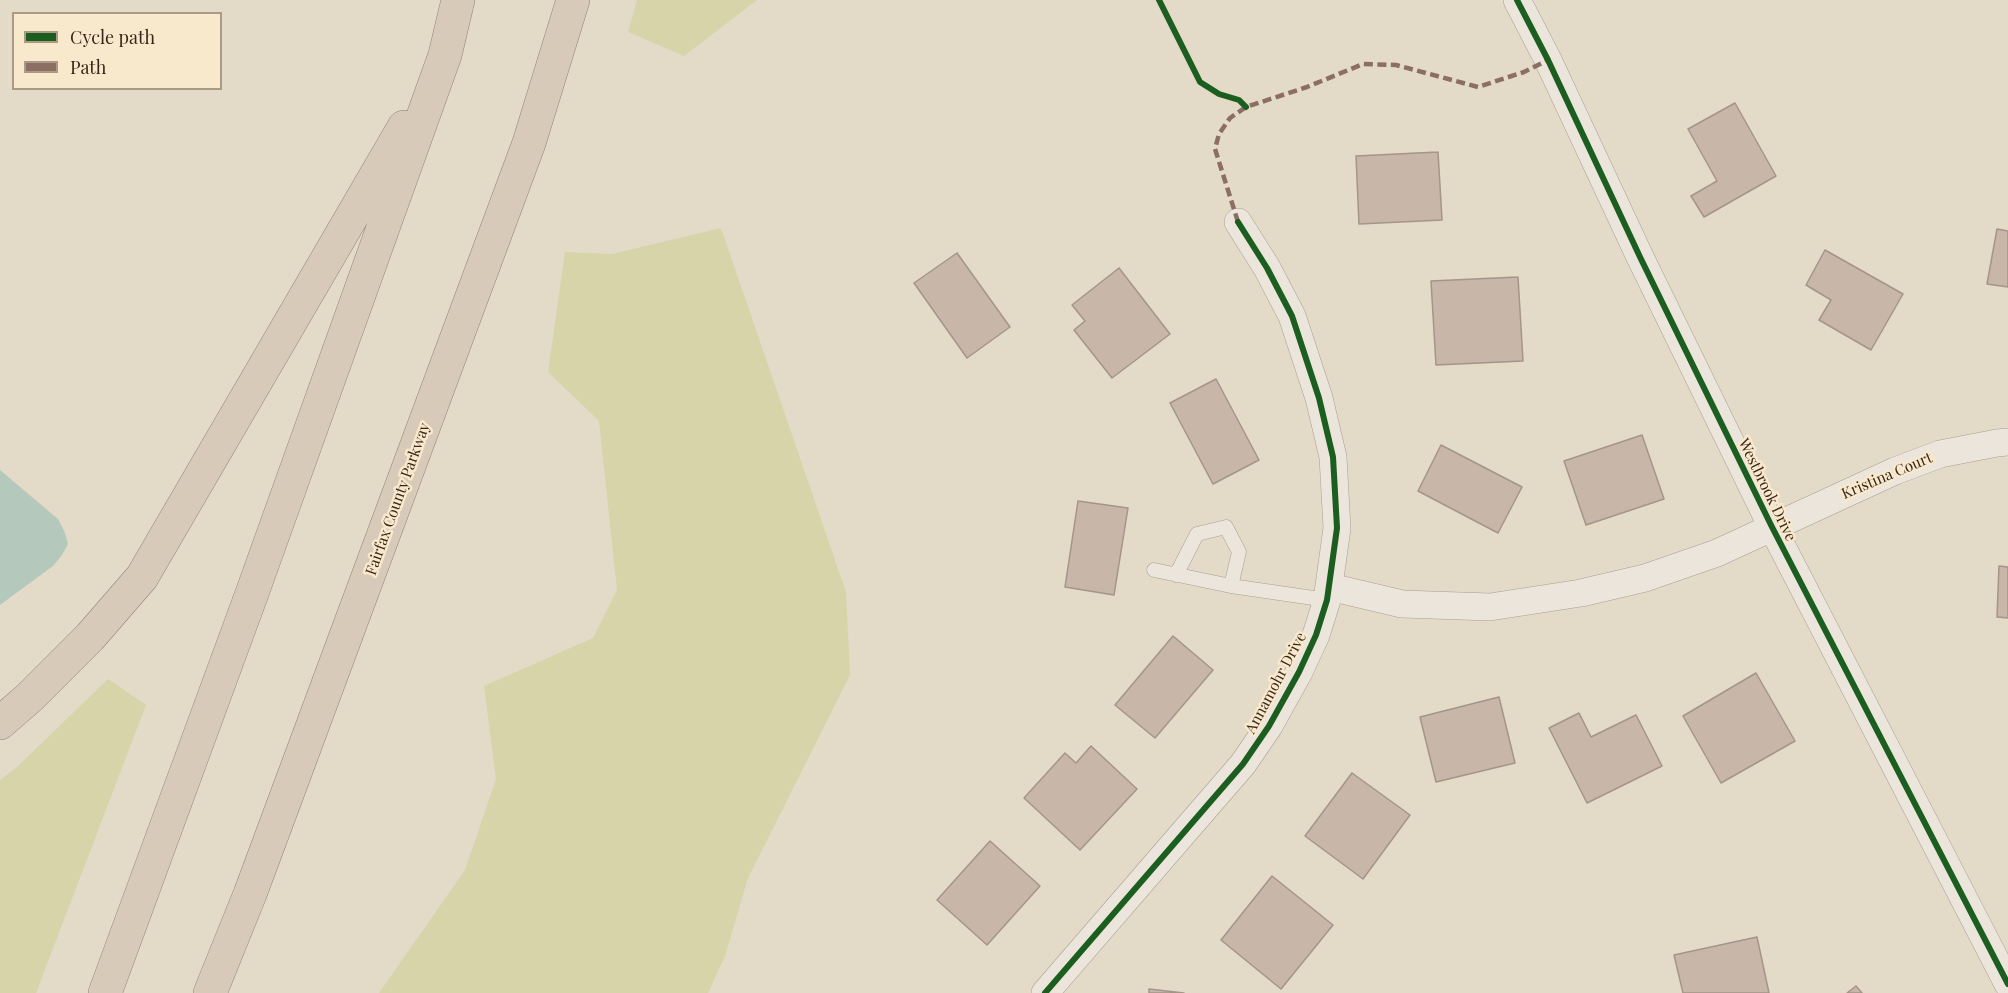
<!DOCTYPE html>
<style>
body{margin:0}
#map{position:relative;width:2008px;height:993px;overflow:hidden;background:#e4dac8;font-family:"Playfair Display",serif}
canvas{display:block}
.legend{position:absolute;left:12px;top:12px;width:210px;height:78px;box-sizing:border-box;background:#f8e8cc;border:2px solid #ab9a85;margin:0;padding:8px 10px;list-style:none;font-size:18px;color:#38261a}
.legend li{display:flex;align-items:center;gap:12px;height:30px}
.legend b{width:30px;border:2px solid #ab9a85}
</style>
<div id="map">
<canvas width="2008" height="993"></canvas>
<ul class="legend">
<li><b style="height:8px;background:#1b5e20"></b>Cycle path</li>
<li><b style="height:8px;background:#8d6e63"></b>Path</li>
</ul>
</div>
<script>
const ctx = document.querySelector('canvas').getContext('2d');
ctx.lineJoin = 'round';
function fill(path, color) { ctx.fillStyle = color; ctx.fill(path, 'evenodd'); }
const poly = rows => new Path2D(rows.map(r => 'M' + r).join(''));
function trace(path, color, width, dash) { ctx.strokeStyle = color; ctx.lineWidth = width; ctx.lineCap = dash ? 'butt' : 'round'; ctx.setLineDash(dash || []); ctx.stroke(path); }
function write(font, color, halo, rows, align = 'center') {
  ctx.font = font + ' "Playfair Display",serif'; ctx.lineWidth = 5; ctx.setLineDash([]); ctx.textBaseline = 'middle'; ctx.strokeStyle = halo; ctx.fillStyle = color; for (const [text, x, y, turn = 0] of rows) {
    ctx.save(); ctx.translate(x, y); ctx.rotate((+turn || 0) * Math.PI / 180); ctx.textAlign = isNaN(turn) ? turn : align; if (halo) ctx.strokeText(text, 0, 0); ctx.fillText(text, 0, 0); ctx.restore();
  }
}
const green = poly([
 [637,0,757,0,684,56,628,32],
 [721,228,846,592,850,675,748,878,725,956,708,993,379,993,465,870,496,779,484,686,593,638,617,590,599,421,548,372,565,252,612,254],
 [108,679,146,705,36,993,0,993,0,780,16,768]
]);
const water = poly([
 [0,470,58,519,65,533,68,544,62,555,53,566,0,605]
]);
const building = poly([
 [1735,103,1776,176,1704,217,1691,196,1717,181,1688,129,1735,103],
 [1438,152,1442,220,1359,224,1356,156,1438,152],
 [1997,229,2008,231,2008,287,1987,284,1997,229],
 [1825,250,1903,294,1871,350,1819,320,1831,300,1806,285,1825,250],
 [957,253,1010,327,967,358,914,283,957,253],
 [1119,268,1170,334,1112,378,1074,330,1085,321,1072,305,1119,268],
 [1518,277,1523,361,1436,365,1431,281,1518,277],
 [1216,379,1259,460,1213,484,1170,403,1216,379],
 [1642,435,1664,499,1586,525,1564,461,1642,435],
 [1441,445,1522,487,1498,533,1418,491,1441,445],
 [1078,501,1128,508,1114,595,1065,587,1078,501],
 [1999,566,2008,567,2008,618,1997,617,1999,566],
 [1173,636,1213,670,1155,738,1115,705,1173,636],
 [1756,673,1795,741,1721,783,1683,716,1756,673],
 [1499,697,1515,763,1436,782,1420,717,1499,697],
 [1579,713,1591,737,1636,715,1662,766,1587,803,1549,728,1579,713],
 [1091,746,1137,789,1080,850,1024,798,1065,753,1076,763,1091,746],
 [1352,773,1410,815,1363,879,1305,836,1352,773],
 [990,841,1040,886,987,945,937,900,990,841],
 [1272,876,1333,925,1281,989,1221,940,1272,876],
 [1757,937,1769,993,1683,993,1674,955,1757,937],
 [1856,986,1862,993,1847,993,1856,986],
 [1149,989,1184,993,1149,993,1149,989]
]);
const service = poly([
 [1154,570,1231,586,1327,600],
 [1176,575,1197,534,1226,527,1239,552,1231,586]
]);
const minor = poly([
 [1517,0,1548,60,1640,257,1772,527,2008,984],
 [1330,587,1402,604,1490,607,1581,593,1645,578,1717,553,1895,471,1940,454,1997,443,2008,442],
 [1045,993,1243,764,1269,726,1299,672,1316,635,1327,600,1337,528,1333,457,1319,398,1292,316,1267,268,1238,222]
]);
const motorway = poly([
 [0,723,30,697,90,637,142,577,404,127],
 [105,993,251,596,445,55,458,0],
 [210,993,250,894,529,143,573,0]
]);
const quiet = poly([
 [1238,222,1215,149,1219,134,1230,118,1246,107,1307,87,1363,64,1396,65,1478,87,1524,72,1548,60]
]);
const cycleway = poly([
 [1159,0,1200,82,1219,94,1239,100,1246,107],
 [1517,0,1548,60,1640,257,1772,527,2008,984],
 [1045,993,1243,764,1269,726,1299,672,1316,635,1327,600,1337,528,1333,457,1319,398,1292,316,1267,268,1238,222]
]);
const streetNames = [
 ["Kristina Court",1887,476,-23],
 ["Westbrook Drive",1767,490,64],
 ["Fairfax County Parkway",398,499,-70],
 ["Annamohr Drive",1276,683,-62]
];
fill(green, '#d7d4a9');
fill(water, '#b4c9bb');
fill(building, '#c8b7a9');
trace(building, '#a49588', 1.5);
trace(service, '#a99f92', 15);
trace(minor, '#a99f92', 28);
trace(motorway, '#8e8479', 34);
trace(service, '#ece5db', 14);
trace(minor, '#ece5db', 27);
trace(motorway, '#d8cab8', 33);
trace(quiet, '#8d6e63', 4.5, [9, 4.5]);
trace(cycleway, '#1b5e20', 6);
write('15px', '#38261a', '#f8e8cc', streetNames);
</script>
